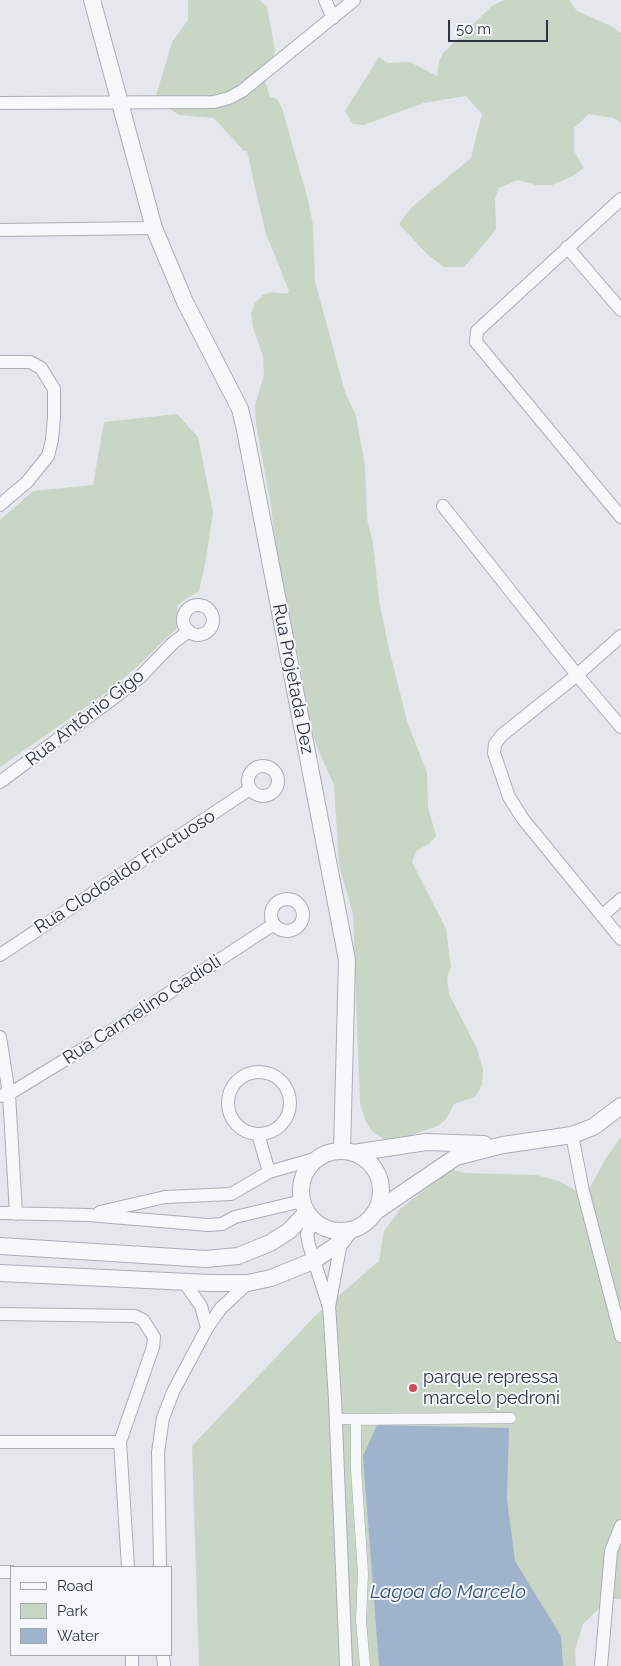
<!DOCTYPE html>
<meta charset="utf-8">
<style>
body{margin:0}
#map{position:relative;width:621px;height:1666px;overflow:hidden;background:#e4e7ec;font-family:Raleway,sans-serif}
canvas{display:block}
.legend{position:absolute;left:10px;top:1566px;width:162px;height:90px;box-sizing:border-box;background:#f4f6f9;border:1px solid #a4a8b1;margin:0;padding:6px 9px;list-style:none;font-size:15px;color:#2b3445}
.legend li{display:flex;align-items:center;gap:10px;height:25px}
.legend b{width:25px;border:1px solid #a4a8b1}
.scale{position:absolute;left:448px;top:20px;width:100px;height:22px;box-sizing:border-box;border:2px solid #2b3445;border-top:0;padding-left:6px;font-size:15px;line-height:18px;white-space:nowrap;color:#2b3445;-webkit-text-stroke:4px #f4f6f9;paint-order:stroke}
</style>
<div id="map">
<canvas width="621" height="1666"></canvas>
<ul class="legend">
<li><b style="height:6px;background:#f7f8fa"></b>Road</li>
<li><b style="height:14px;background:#c9d6c5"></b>Park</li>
<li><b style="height:14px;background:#9fb4cc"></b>Water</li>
</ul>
<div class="scale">50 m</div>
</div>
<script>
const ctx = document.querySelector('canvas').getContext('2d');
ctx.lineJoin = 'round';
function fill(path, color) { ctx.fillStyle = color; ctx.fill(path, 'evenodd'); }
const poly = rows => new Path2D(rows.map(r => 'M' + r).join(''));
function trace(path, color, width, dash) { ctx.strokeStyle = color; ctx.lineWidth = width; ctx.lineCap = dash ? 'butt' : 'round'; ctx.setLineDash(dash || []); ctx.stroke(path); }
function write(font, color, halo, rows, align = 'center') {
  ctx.font = font + ' Raleway,sans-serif'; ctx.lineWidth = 4; ctx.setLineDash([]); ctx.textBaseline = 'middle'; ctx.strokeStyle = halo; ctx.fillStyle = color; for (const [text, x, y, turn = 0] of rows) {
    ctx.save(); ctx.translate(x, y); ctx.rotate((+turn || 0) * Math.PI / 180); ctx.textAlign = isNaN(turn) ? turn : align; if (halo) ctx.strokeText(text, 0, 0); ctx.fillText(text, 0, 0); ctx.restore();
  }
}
const green = poly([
 [188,0,259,0,267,6,275,51,271,65,263,75,270,97,277,99,282,108,308,200,313,225,315,281,345,392,356,416,365,465,367,519,373,543,379,600,389,649,407,721,427,773,428,807,436,836,429,844,416,851,412,862,446,929,451,967,447,978,449,994,477,1049,483,1069,482,1085,475,1097,454,1104,446,1119,438,1126,394,1141,385,1140,373,1132,366,1122,360,1104,353,914,339,865,334,785,317,747,308,717,300,663,280,585,271,506,256,424,255,405,264,375,263,356,253,328,251,313,255,303,263,295,271,292,287,294,289,291,265,231,247,151,244,151,214,118,179,115,161,103,156,96,172,42,188,20],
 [504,0,569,0,577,11,611,26,621,33,621,123,614,118,589,114,574,128,574,151,584,168,573,176,552,185,536,185,518,180,499,188,495,199,496,230,464,267,444,267,427,254,399,224,412,207,471,158,482,114,466,96,424,103,363,125,353,124,345,111,379,57,387,63,410,62,437,76,439,61,443,53,492,6],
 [177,414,198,437,213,512,205,565,199,591,177,605,180,625,142,662,109,691,0,767,0,520,33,491,93,485,104,422],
 [621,1137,621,1599,609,1599,583,1624,575,1650,576,1666,199,1666,192,1446,315,1316,379,1261,384,1231,400,1209,451,1169,464,1173,536,1175,559,1181,581,1194,587,1193,606,1158]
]);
const water = poly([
 [377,1425,509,1428,507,1499,515,1561,561,1636,563,1666,379,1666,363,1456]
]);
const pedestrian = poly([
 [336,1419,511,1418,356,1420,356,1469,363,1573,361,1621,365,1666]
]);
const minor = poly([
 [325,0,333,18],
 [0,103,214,102,229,98,242,91,354,0],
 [621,199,477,331,476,342,621,517],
 [0,230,154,228],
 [567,247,621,310],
 [0,362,30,362,41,368,54,389,54,417,52,440,48,456,27,482,0,505],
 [443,506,577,675,621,727],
 '183 620a15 15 0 1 1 30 0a15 15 0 1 1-30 0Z',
 [621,636,577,675,502,735,495,744,494,753,509,797,523,819,621,939],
 '248 781a15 15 0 1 1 30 0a15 15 0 1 1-30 0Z',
 [0,782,119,694,140,677,173,643,189,631],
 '271 915a16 16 0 1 1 32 0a16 16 0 1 1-32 0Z',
 [602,916,621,899],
 [0,955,250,789],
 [0,1037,9,1094,16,1214],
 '228 1103a31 31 0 1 1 62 0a31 31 0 1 1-62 0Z',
 [0,1096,9,1094,91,1044,274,924],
 [258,1134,269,1172],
 [572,1135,583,1191,621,1336],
 [100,1212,165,1197,231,1194,269,1172,318,1158],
 [0,1213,88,1215,208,1225,222,1224,235,1217,302,1201],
 [314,1220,307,1234,309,1245,329,1307,330,1319,335,1400,346,1666],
 [184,1282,201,1306,207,1328],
 [329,1307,341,1242],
 [0,1314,135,1316,143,1320,154,1337,153,1347,120,1442,128,1567],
 [0,1442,120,1442],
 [160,1567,158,1452,163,1418,173,1392,207,1328,221,1308,248,1283],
 [0,1572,11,1572],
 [132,1655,132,1666],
 [163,1655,164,1666],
 [601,1666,611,1551,621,1526]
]);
const tertiary = poly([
 [92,0,154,228,185,302,240,409,245,430,347,960,342,1151],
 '301 1191a40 40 0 1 1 80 0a40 40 0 1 1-80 0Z',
 [354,1153,426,1142,484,1144],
 [375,1212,456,1157,503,1145,572,1135,593,1127,621,1106],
 [0,1246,206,1259,238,1256,270,1243,289,1231,307,1212],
 [0,1273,210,1283,248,1283,271,1278,313,1261,341,1242,350,1230]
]);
const markers = [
 [413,1388,5,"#d1495b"]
];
const streetNames = [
 ["Rua Projetada Dez",293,679,79],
 ["Rua Antônio Gigo",85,718,-38],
 ["Rua Clodoaldo Fructuoso",125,872,-33],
 ["Rua Carmelino Gadioli",142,1010,-33]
];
const poiNames = [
 ["parque repressa",423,1378],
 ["marcelo pedroni",423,1399]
];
const waterNames = [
 ["Lagoa do Marcelo",448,1592]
];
fill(green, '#c9d6c5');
fill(water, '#9fb4cc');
trace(pedestrian, '#a9aeb7', 11);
trace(minor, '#a9aeb7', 14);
trace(tertiary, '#a9aeb7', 18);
trace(pedestrian, '#f7f8fa', 10);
trace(minor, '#f7f8fa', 12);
trace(tertiary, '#f7f8fa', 16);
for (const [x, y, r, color] of markers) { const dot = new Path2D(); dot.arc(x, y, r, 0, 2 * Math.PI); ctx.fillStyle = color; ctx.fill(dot); trace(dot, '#f4f6f9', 2); }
write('18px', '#2b3445', '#f4f6f9', streetNames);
write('18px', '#2b3445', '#f4f6f9', poiNames, 'left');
write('italic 19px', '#34527a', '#f4f6f9', waterNames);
</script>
